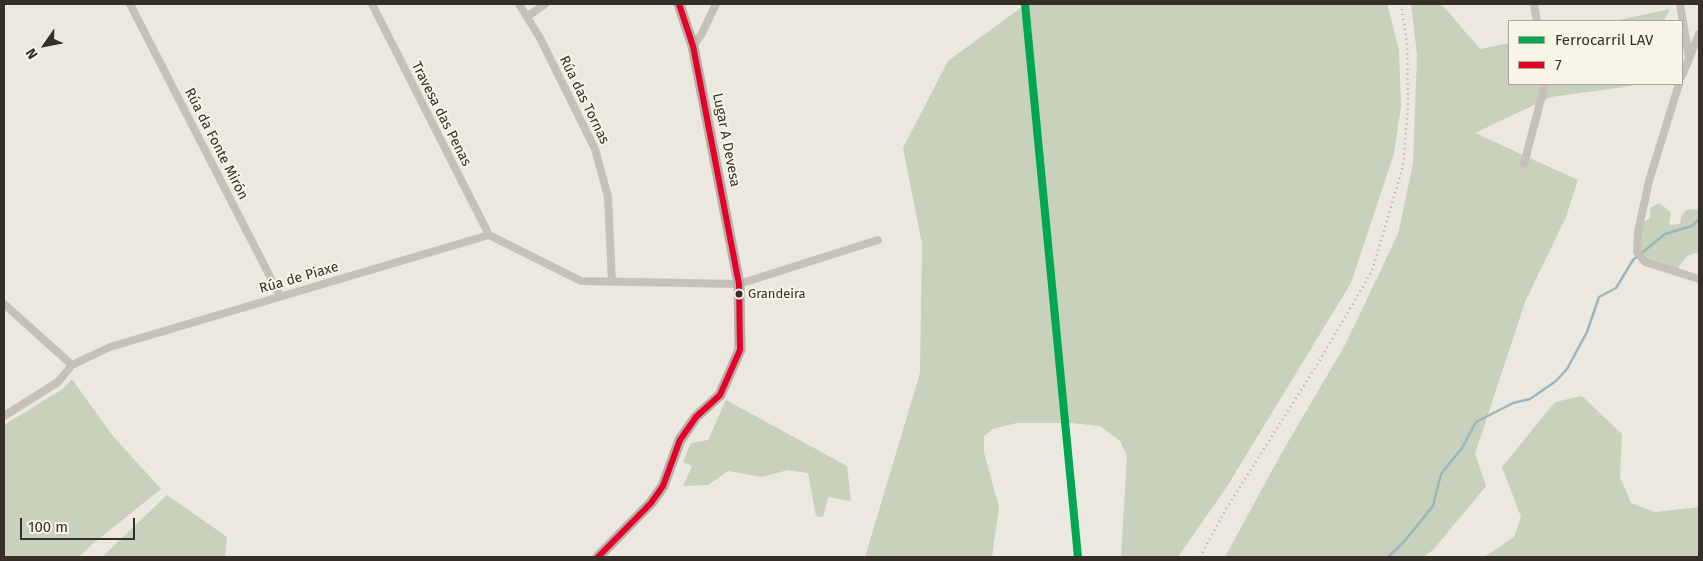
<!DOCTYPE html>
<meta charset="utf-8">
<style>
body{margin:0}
#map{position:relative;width:1703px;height:561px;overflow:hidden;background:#ebe8e0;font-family:"Fira Sans",sans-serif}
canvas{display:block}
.frame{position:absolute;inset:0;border:5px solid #352f28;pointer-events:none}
.legend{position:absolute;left:1508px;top:20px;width:175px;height:65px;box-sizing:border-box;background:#f8f5e7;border:1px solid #aaa69b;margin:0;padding:6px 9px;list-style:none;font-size:15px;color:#352f28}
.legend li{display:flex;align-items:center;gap:10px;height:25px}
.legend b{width:25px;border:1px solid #aaa69b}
.north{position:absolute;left:20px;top:20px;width:50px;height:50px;-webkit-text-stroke:4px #f8f5e7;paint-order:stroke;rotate:237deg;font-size:14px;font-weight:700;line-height:20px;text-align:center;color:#352f28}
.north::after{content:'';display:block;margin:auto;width:18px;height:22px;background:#352f28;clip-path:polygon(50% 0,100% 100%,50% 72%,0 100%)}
.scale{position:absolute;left:20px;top:518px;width:115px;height:22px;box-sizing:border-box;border:2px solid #352f28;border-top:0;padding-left:6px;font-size:15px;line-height:18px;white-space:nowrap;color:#352f28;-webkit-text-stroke:4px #f8f5e7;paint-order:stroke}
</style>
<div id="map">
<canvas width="1703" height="561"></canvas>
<div class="frame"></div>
<ul class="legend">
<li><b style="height:6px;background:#00a651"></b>Ferrocarril LAV</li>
<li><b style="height:6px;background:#e4002b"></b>7</li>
</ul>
<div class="north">N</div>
<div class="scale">100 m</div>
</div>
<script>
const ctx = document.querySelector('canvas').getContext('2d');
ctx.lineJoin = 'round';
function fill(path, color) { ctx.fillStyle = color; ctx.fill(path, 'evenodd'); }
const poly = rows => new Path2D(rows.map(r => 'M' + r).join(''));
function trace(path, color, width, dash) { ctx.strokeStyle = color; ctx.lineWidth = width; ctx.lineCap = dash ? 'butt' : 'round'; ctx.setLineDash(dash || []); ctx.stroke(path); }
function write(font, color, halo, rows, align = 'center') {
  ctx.font = font + ' "Fira Sans",sans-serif'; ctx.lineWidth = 4; ctx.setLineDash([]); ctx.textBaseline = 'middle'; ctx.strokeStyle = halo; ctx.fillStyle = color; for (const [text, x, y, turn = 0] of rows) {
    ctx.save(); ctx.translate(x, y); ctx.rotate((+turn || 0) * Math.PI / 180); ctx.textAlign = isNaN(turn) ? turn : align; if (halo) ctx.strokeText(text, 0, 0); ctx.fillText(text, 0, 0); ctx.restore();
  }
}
const green = poly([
 [1026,4,1387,4,1399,50,1401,106,1394,153,1351,283,1228,485,1178,557,1121,557,1127,456,1120,441,1100,426,1071,423,1017,423,993,429,984,436,984,452,999,507,992,557,865,557,920,373,922,244,903,148,948,61],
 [1411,4,1439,4,1444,7,1480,49,1509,43,1509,84,1633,84,1632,86,1551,97,1475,133,1578,180,1566,217,1525,302,1475,454,1486,486,1433,550,1423,557,1225,557,1281,454,1345,345,1398,234,1413,164,1417,55],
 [1670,9,1664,21,1614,21],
 [1659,203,1671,212,1669,223,1671,225,1680,224,1681,217,1685,211,1689,209,1699,210,1699,252,1687,256,1679,266,1679,271,1646,260,1639,251,1640,234,1644,222,1650,218,1650,208],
 [72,379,112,435,161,489,90,546,79,557,4,557,4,425,63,389],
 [1582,396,1622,434,1620,477,1631,503,1655,512,1699,507,1699,557,1484,557,1514,537,1521,517,1502,467,1555,402],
 [726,400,847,466,851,501,828,497,823,517,816,516,808,473,788,470,762,477,728,471,708,485,683,486,692,466,683,462,691,443,708,440],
 [167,495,227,537,225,557,102,557]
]);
const stream = poly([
 [1388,557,1402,544,1433,506,1441,474,1462,448,1476,422,1513,403,1530,399,1556,381,1567,369,1587,332,1599,297,1616,288,1633,260,1665,234,1692,226,1699,219]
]);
const street = poly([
 [130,4,280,296],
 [372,4,489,235],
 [519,4,540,38,595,149,608,197,612,282],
 [1534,4,1537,21],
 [1680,4,1689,58],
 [528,16,545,4],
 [693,46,701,35,716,4],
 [1682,76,1699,34],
 [1679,84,1649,181,1638,232,1637,252,1645,262,1699,279],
 [1524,164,1545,84],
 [4,304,72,365],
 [4,416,58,382,72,365,110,347,489,235,581,281,739,284,878,240]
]);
const secondary = poly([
 [598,557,651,503,663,486,680,440,696,417,720,395,740,350,739,284,693,46,679,4]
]);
const rail = poly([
 [1200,557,1226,509,1317,365,1372,271,1403,166,1408,105,1407,43,1401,4]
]);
const bus1 = poly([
 [598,557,651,503,663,486,680,440,696,417,720,395,740,350,739,284,693,46,679,4]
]);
const rail1 = poly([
 [1025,4,1078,557]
]);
const markers = [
 [739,294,4.5,"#352f28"]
];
const busNames = [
 ["Grandeira",748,294]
];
const streetNames = [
 ["Rúa das Tornas",584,100,64],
 ["Travesa das Penas",441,114,63],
 ["Lugar A Devesa",726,140,79],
 ["Rúa da Fonte Mirón",216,144,63],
 ["Rúa de Piaxe",299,278,-16]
];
fill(green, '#c8d1bb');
trace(stream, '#9db5bc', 2.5);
trace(street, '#c5c1b9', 8);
trace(secondary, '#b5b1aa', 11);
trace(rail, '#aca9a4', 2.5, [1, 4]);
trace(bus1, '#e4002b', 6);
trace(rail1, '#00a651', 8);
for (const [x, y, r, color] of markers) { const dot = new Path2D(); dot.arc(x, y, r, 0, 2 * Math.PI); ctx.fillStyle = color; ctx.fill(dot); trace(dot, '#f8f5e7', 2); }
write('13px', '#352f28', '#f8f5e7', busNames, 'left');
write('14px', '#352f28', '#f8f5e7', streetNames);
</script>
